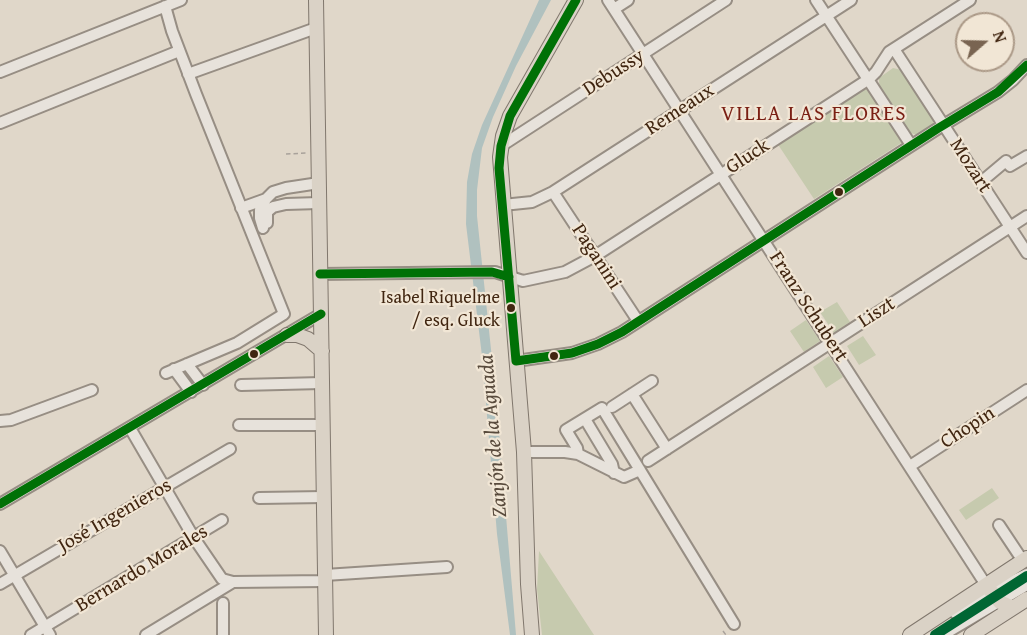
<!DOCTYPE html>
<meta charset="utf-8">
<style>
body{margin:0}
#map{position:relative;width:1027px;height:635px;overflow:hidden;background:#e0d7c9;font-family:"Gentium Book Plus",serif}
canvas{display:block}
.north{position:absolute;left:955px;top:12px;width:60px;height:60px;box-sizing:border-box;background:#f1e6d5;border:2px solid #ab9987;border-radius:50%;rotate:70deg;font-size:16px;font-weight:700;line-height:24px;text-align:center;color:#412611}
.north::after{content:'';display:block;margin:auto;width:21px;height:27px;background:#796451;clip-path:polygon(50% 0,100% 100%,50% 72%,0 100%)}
</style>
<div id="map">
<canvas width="1027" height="635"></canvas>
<div class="north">N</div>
</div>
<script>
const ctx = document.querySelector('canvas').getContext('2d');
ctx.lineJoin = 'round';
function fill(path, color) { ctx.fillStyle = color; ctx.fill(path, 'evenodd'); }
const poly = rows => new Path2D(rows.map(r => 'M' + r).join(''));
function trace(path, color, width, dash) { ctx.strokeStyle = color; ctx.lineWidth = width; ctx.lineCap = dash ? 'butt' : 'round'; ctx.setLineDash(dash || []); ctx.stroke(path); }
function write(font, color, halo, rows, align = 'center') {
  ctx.font = font + ' "Gentium Book Plus",serif'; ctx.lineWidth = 4.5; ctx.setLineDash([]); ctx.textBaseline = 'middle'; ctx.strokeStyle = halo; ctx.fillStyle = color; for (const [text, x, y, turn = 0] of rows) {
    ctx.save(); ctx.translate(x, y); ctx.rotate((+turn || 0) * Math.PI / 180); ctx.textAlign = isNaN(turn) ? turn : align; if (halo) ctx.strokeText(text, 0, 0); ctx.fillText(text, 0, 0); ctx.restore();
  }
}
const green = poly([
 [893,68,902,70,934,118,933,125,918,135,910,133,879,87,879,78],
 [863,88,870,91,900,136,901,143,814,199,777,143],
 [837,302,850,322,834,333,820,312],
 [806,320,820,341,804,352,790,331],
 [863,336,876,355,859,365,847,346],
 [829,356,843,377,826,388,813,367],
 [992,488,999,498,966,520,959,510],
 [539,551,594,635,542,635,537,589]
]);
const water = poly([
 [539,0,551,0,516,66,493,117,482,148,477,190,477,216,496,397,516,635,510,635,497,534,482,356,466,224,467,182,472,154,482,125]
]);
const path = poly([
 [286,154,308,153],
 [723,631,726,635]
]);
const minor = poly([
 [608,0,986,585],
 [816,0,911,145],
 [165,6,172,31,196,94,284,314,237,343,166,373],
 [614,9,628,0],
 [894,49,1027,253],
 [0,72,181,0],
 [188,74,316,28],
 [0,123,179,51],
 [501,146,726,0],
 [981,182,1006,161,1010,166,1027,156],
 [553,192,638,321],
 [503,205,532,202,553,192,851,0],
 [241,208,266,199],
 [267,223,267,212,273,207,286,204,319,203],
 [263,228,260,218,260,210,266,199,273,192,286,188,319,183],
 [320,274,495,272,523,281,565,272,595,256,869,79,876,72,889,52,970,0],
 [516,361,572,353,598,344,622,332,937,129,998,92,1013,80,1027,65],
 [187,364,203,385],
 [174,369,191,392],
 [241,385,322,383],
 [632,394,667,449],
 [612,407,652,381],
 [585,419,612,464,614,473],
 [0,421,11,420,92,390],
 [239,425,323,425],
 [130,428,194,538,222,579,233,582,325,581],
 [524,452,565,452,578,454,624,477,640,470],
 [578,454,577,448,566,430,602,408,734,624],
 [648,461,1027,216],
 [910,466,1027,390],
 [259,498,324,497],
 [0,504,321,314],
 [999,525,1023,561],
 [0,551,50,635],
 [325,575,447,567],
 [0,584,230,449],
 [955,613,991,591,1027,574],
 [31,635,222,520],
 [146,635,233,582],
 [223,635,223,603],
 [943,635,1027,585]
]);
const major = poly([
 [316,0,326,635],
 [287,335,297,335,308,339,322,351],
 [986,585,1000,602,1013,608],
 [532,635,528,584,524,452,500,157,503,136,510,116,576,0],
 [910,635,1027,558],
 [971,635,1027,599]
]);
const bus1 = poly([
 [576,0,510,116,501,146,499,168,516,361,572,353,598,344,622,332,937,129,998,92,1027,65],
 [320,274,492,272,509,277],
 [0,504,321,314]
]);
const metro1 = poly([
 [935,635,1027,576]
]);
const markers = [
 [839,192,5,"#412611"],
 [511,308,5,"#412611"],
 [254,354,5,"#412611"],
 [554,356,5,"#412611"]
];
const busNames = [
 ["Isabel Riquelme",500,298],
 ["/ esq. Gluck",500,321]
];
const streetNames = [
 ["Debussy",614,73,-33],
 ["Remeaux",680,110,-33],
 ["Gluck",748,157,-33],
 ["Mozart",970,166,57],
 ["Paganini",596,257,57],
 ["Franz Schubert",808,307,57],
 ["Liszt",877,313,-33],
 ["Chopin",968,428,-33],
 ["José Ingenieros",115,516,-30],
 ["Bernardo Morales",142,569,-31]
];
const neighbourhoodNames = [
 ["VILLA LAS FLORES",814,115]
];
const waterNames = [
 ["Zanjón de la Aguada",494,436,-95]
];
fill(green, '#c6caae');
fill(water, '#b0c1bf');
trace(minor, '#978e84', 14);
trace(major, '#80776d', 16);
trace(path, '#a9a29b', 1.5, [4.5, 3]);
trace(minor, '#e7e2db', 10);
trace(major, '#dad2c6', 14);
trace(bus1, '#007106', 9);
trace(metro1, '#063', 10);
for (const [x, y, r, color] of markers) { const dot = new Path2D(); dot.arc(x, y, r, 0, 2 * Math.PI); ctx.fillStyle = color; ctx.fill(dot); trace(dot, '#f1e6d5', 2); }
write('18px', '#412611', '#f1e6d5', busNames, 'right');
write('20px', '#412611', '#f1e6d5', streetNames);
ctx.letterSpacing = '1.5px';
write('21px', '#7a1f14', '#f1e6d5', neighbourhoodNames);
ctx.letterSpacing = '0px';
write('italic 21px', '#584a3c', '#f1e6d5', waterNames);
</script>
